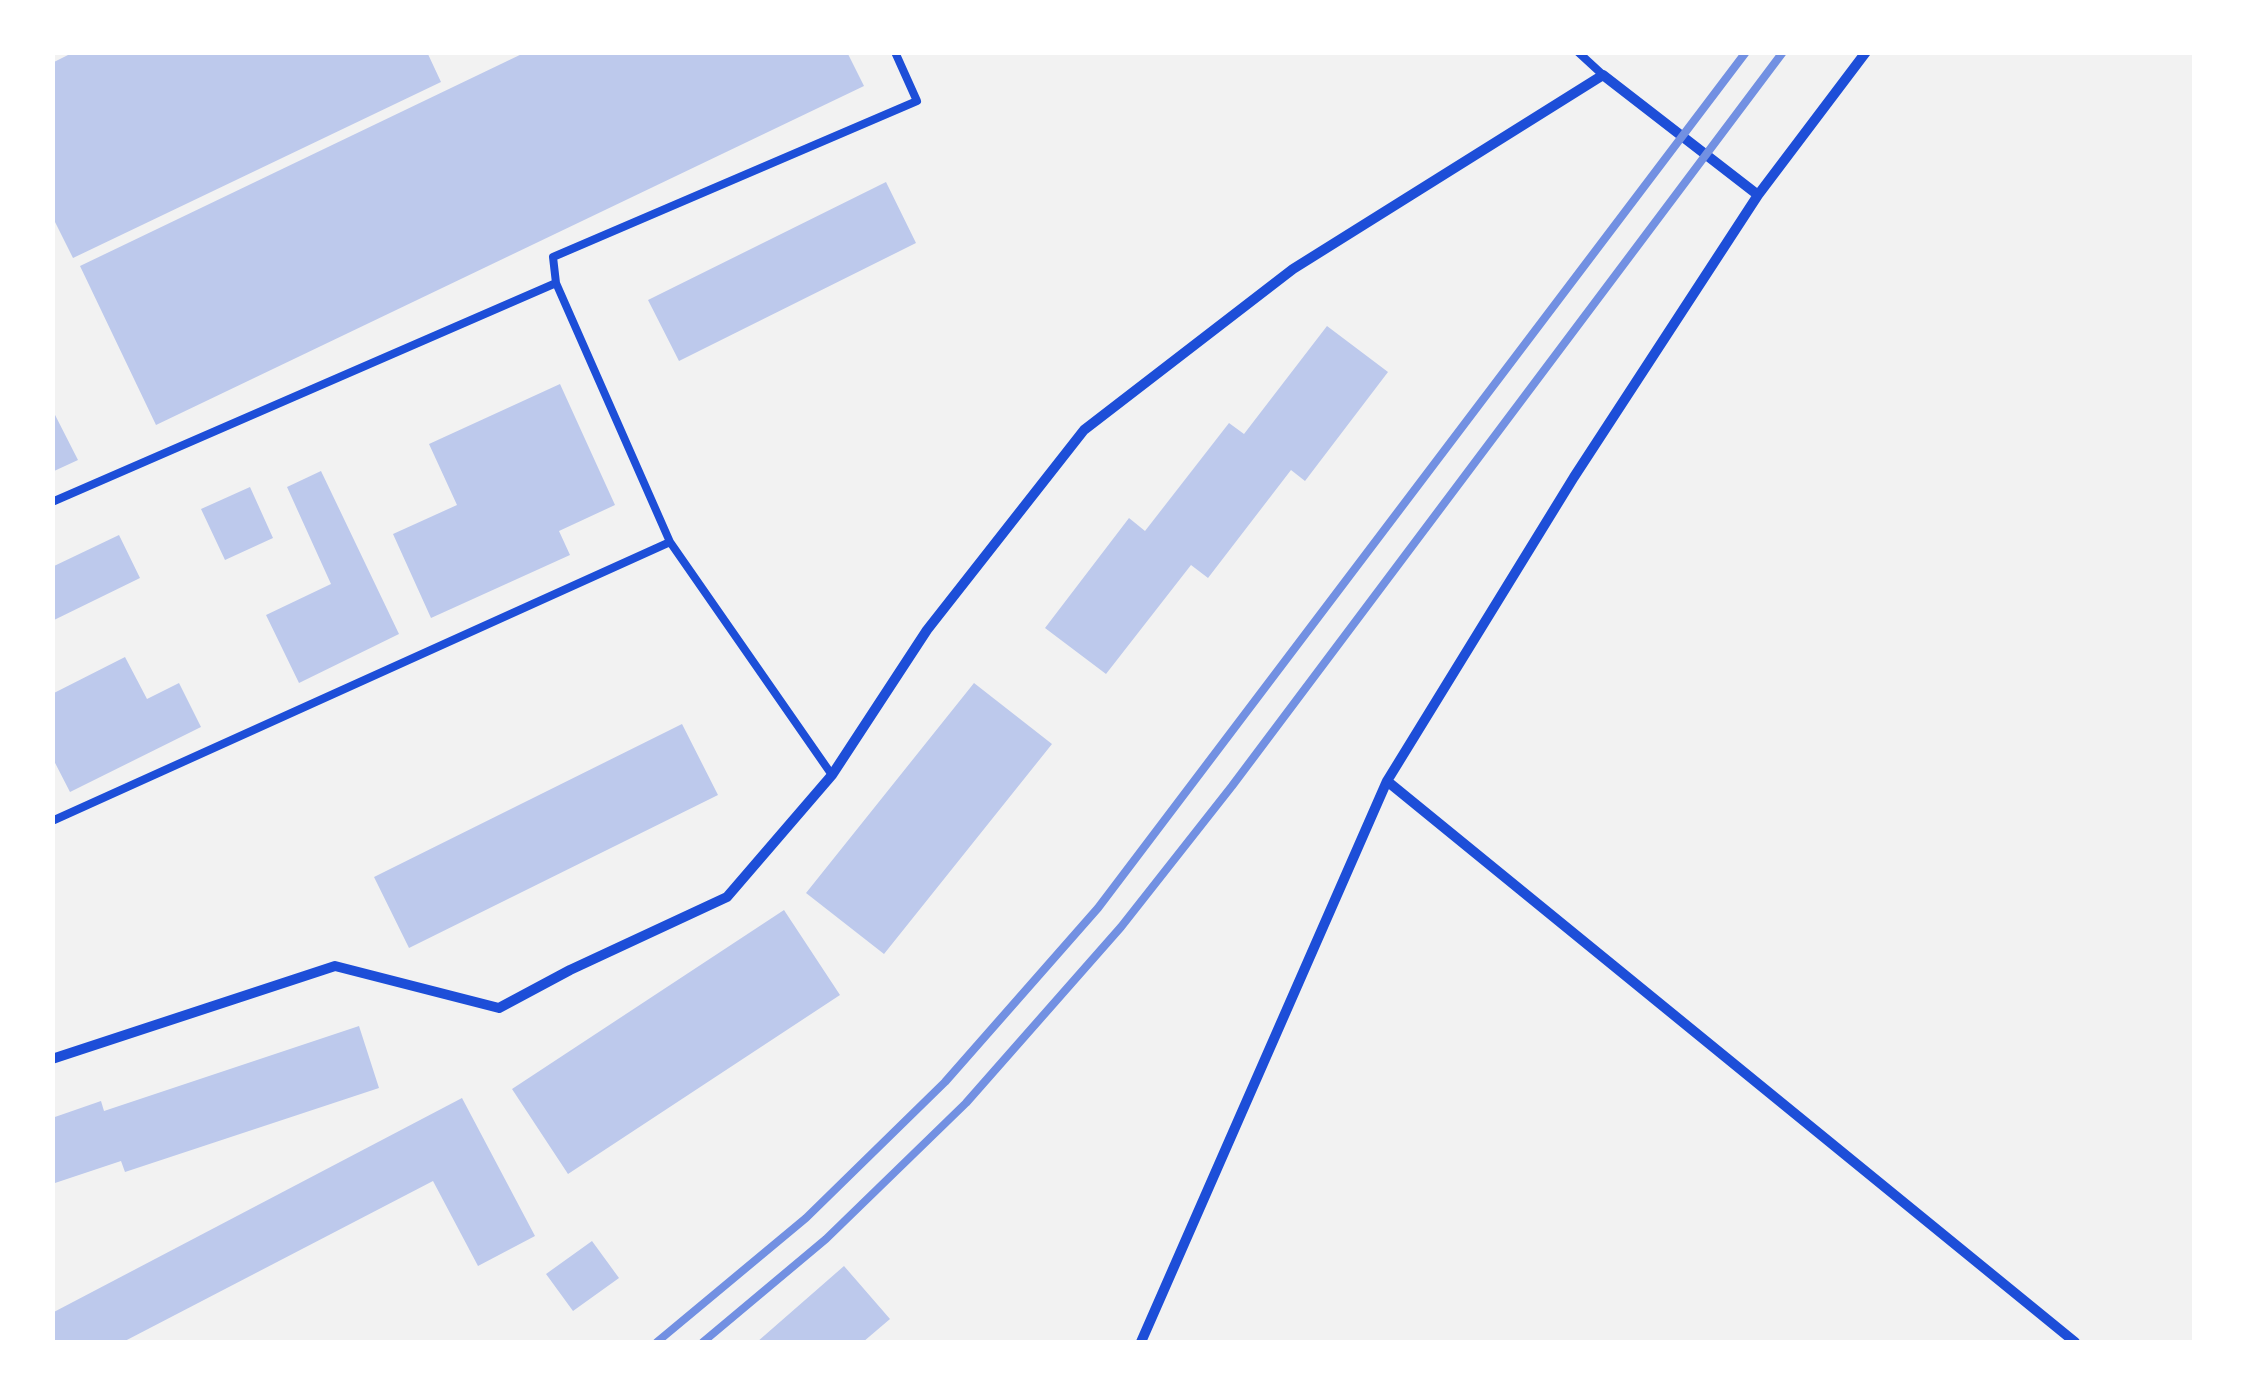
<!DOCTYPE html>
<style>
body{margin:0}
#map{position:relative;width:2247px;height:1395px;overflow:hidden;background:#f2f2f2;font-family:"Crimson Pro",serif}
canvas{display:block}
.frame{position:absolute;inset:0;border:55px solid #fff;pointer-events:none}
</style>
<div id="map">
<canvas width="2247" height="1395"></canvas>
<div class="frame"></div>
</div>
<script>
const ctx = document.querySelector('canvas').getContext('2d');
ctx.lineJoin = 'round';
function fill(path, color) { ctx.fillStyle = color; ctx.fill(path, 'evenodd'); }
const poly = rows => new Path2D(rows.map(r => 'M' + r).join(''));
function trace(path, color, width, dash) { ctx.strokeStyle = color; ctx.lineWidth = width; ctx.lineCap = dash ? 'butt' : 'round'; ctx.setLineDash(dash || []); ctx.stroke(path); }
const building = poly([
 [74,52,427,52,441,82,73,258,52,216,52,63],
 [526,52,847,52,864,86,156,425,80,266],
 [886,182,916,243,679,361,648,300],
 [1327,326,1388,372,1305,481,1291,470,1208,578,1191,565,1106,674,1045,628,1129,518,1145,531,1229,423,1244,434],
 [560,384,615,505,559,531,570,555,431,618,393,534,457,505,429,444],
 [52,409,78,460,52,472],
 [321,471,399,634,299,683,266,615,331,584,287,487],
 [250,487,273,538,225,560,201,509],
 [119,535,140,578,52,621,52,567],
 [125,657,147,699,179,683,201,727,70,792,52,757,52,694],
 [974,683,1052,744,884,954,806,893],
 [682,724,718,795,409,948,374,877],
 [784,910,840,995,568,1174,512,1089],
 [359,1026,379,1088,125,1172,121,1161,52,1184,52,1118,101,1101,104,1111],
 [462,1098,535,1236,478,1266,433,1181,123,1342,55,1342,52,1313],
 [592,1241,619,1278,573,1311,546,1274],
 [844,1266,890,1319,863,1342,757,1342]
]);
const service = poly([
 [1578,52,1603,75],
 [52,502,556,283],
 [670,542,832,775],
 [52,821,670,542,556,283,553,257,917,101,895,52]
]);
const minor = poly([
 [1387,781,2075,1342],
 [52,1059,335,966,499,1008,570,970,727,897,832,775,927,630,1084,430,1293,269,1603,75,1758,195],
 [1141,1342,1387,781,1574,477,1758,195,1866,52]
]);
const rail = poly([
 [657,1342,806,1218,945,1082,1098,908,1746,52],
 [703,1342,826,1239,966,1103,1121,927,1232,786,1783,52]
]);
fill(building, '#bdc9ec');
trace(service, '#1d4ed8', 8);
trace(minor, '#1d4ed8', 10);
trace(rail, '#7290e2', 8);
</script>
